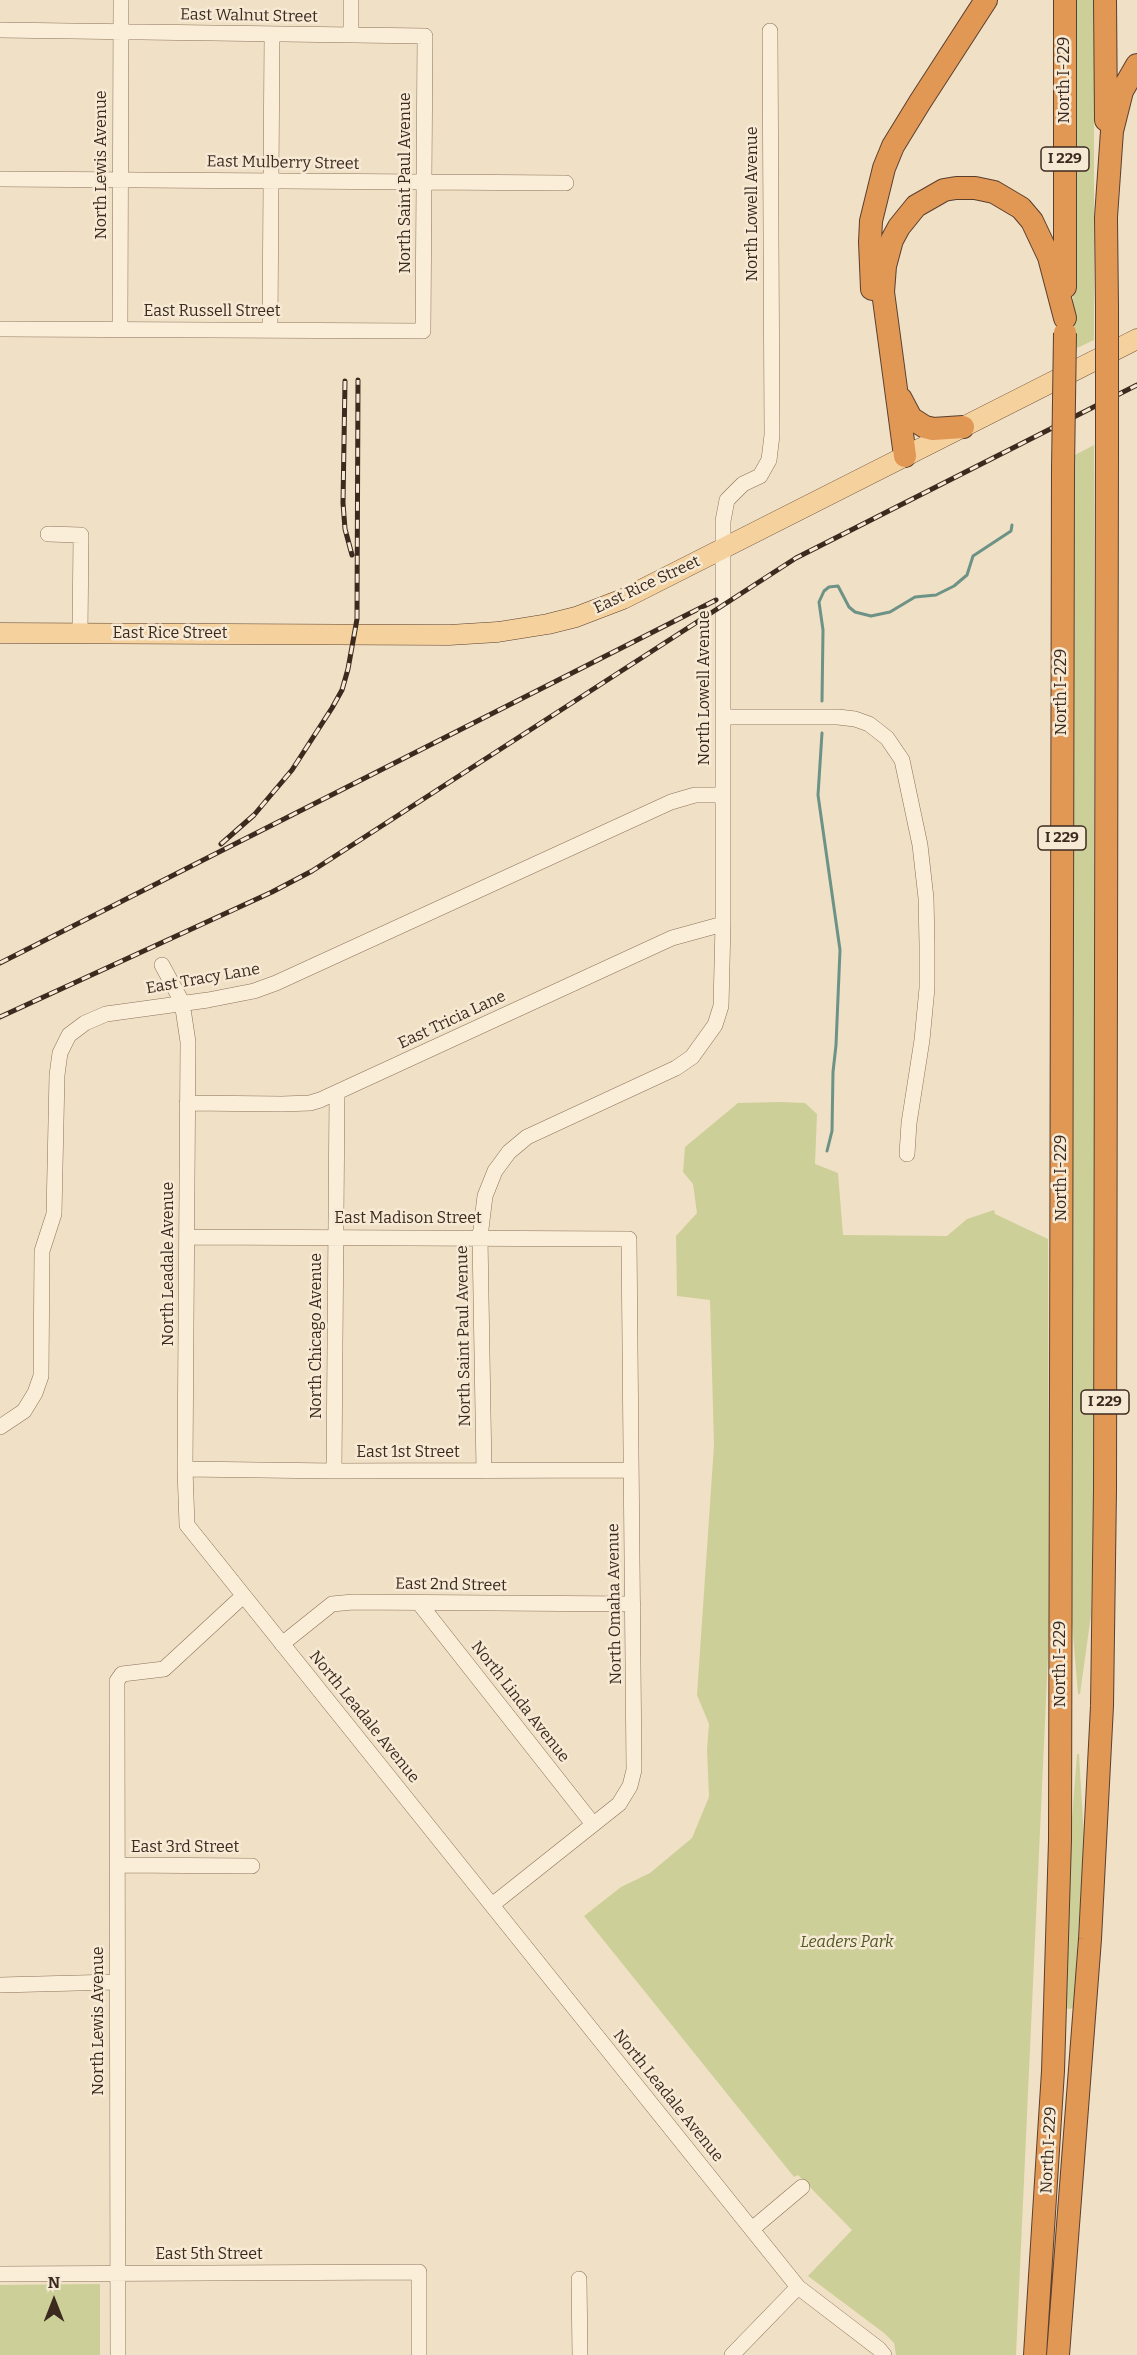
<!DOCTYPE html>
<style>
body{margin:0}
#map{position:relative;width:1137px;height:2355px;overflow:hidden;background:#f0e0c5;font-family:Bitter,serif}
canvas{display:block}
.north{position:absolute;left:24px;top:2271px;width:60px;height:60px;-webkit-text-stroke:4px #f7ead5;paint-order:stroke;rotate:0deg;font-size:16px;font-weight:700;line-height:24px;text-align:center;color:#3c2a1f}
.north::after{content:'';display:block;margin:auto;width:21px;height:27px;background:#3c2a1f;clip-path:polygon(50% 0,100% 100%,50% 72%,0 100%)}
</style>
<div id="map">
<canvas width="1137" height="2355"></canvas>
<div class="north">N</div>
</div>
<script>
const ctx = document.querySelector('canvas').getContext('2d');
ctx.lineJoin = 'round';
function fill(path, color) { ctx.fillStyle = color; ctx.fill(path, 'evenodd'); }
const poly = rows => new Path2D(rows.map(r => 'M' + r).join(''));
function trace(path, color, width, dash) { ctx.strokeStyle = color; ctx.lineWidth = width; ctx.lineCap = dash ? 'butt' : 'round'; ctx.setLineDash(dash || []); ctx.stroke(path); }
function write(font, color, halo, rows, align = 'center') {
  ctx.font = font + ' Bitter,serif'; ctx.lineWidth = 5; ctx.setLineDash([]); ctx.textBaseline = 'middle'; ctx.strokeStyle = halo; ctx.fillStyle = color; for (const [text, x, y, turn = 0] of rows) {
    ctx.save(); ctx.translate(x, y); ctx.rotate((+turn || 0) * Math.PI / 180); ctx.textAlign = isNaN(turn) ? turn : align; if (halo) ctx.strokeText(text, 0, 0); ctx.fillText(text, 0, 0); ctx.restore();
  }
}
const green = poly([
 [1074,0,1094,0,1094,340,1075,349,1073,302,1077,224,1074,146],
 [1094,445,1094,1484,1091,1615,1080,1694,1078,1694,1071,1610,1073,456],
 [780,1102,805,1103,817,1114,815,1164,838,1173,843,1235,947,1236,967,1219,994,1210,995,1214,1048,1239,1049,1634,1016,2355,896,2355,894,2343,884,2333,808,2276,852,2230,798,2175,794,2177,584,1916,621,1887,650,1873,692,1838,709,1797,707,1750,709,1724,697,1695,714,1445,710,1300,677,1296,676,1236,697,1213,693,1184,683,1172,685,1147,738,1103],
 [1077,1754,1079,1754,1084,1838,1074,2008,1069,2009,1066,2008,1070,1844],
 [100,2284,100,2355,0,2355,0,2285]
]);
const stream = poly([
 [822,701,823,630,819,602,824,591,829,587,838,586,849,607,855,612,871,616,890,612,915,597,936,595,954,586,967,575,973,556,1011,531,1012,525],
 [822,733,818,795,840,950,836,1045,833,1072,832,1131,827,1151]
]);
const minor = poly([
 [351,0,351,35],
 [0,30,425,36,423,331,0,329],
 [0,179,566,183],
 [120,330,121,0],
 [270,330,272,34],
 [48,534,81,535,80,634],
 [723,717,838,717,855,719,869,724,887,738,902,760,920,845,926,898,927,944,927,988,922,1040,909,1123,907,1154],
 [162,965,182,1002,188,1042,185,1469,187,1525,798,2287,879,2349,884,2355],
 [187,1103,282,1104,310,1103,320,1100,672,938,723,924],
 [187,1237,629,1239,634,1770,630,1786,619,1804,492,1905],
 [0,1427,24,1411,35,1393,41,1376,42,1251,54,1214,57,1075,60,1053,69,1035,85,1023,106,1014,208,1000,254,991,276,983,671,802,695,795,723,795],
 [185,1469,334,1471,631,1470],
 [334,1471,337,1093],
 [484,1471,480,1237,485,1196,495,1171,509,1152,527,1137,676,1068,692,1057,715,1025,721,1006,723,924,723,521,727,500,743,484,760,476,769,460,772,435,770,31],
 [419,1603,593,1824],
 [282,1644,332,1604,353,1602,633,1604],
 [118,1865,252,1866],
 [0,1985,116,1982],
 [752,2229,802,2187],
 [0,2274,419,2272,419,2355],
 [579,2279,580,2355],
 [118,2355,117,1681,122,1674,164,1669,243,1596],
 [732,2355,798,2287]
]);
const major = poly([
 [0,633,449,635,498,632,548,624,576,617,623,599,1137,339]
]);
const highway = poly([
 [1105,0,1106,120],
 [1065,287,1065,0],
 [872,289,870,242,871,221,884,168,893,146,920,102,986,0],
 [1107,307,1106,217,1112,131,1122,91,1137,65],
 [901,399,911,418,925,427,933,429,963,427],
 [905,456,883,292,885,266,892,240,899,227,916,206,944,190,956,188,975,188,994,192,1021,208,1032,221,1049,257,1065,318],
 [1035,2355,1053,2071,1060,1840,1063,468],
 [1058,2355,1090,1939,1102,1706,1105,1490,1107,447]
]);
const rail = poly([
 [345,381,343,503,345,529,352,555],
 [221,844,254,815,292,770,332,708,342,690,348,669,357,619,358,380],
 [0,963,716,600],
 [0,1017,272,892,312,871,796,558,1137,385]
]);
const highwayBridge = poly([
 [1107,447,1107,307],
 [1063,468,1065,333]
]);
const shields = [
 [1065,159,48],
 [1062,838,48],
 [1105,1402,48]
];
const shieldNames = [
 ["I 229",1065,159],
 ["I 229",1062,838],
 ["I 229",1105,1402]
];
const streetNames = [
 ["East Walnut Street",249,16,1],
 ["North I-229",1065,80,-90],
 ["East Mulberry Street",283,163,1],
 ["North Lewis Avenue",102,165,-90],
 ["North Saint Paul Avenue",406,183,-90],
 ["North Lowell Avenue",753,204,-90],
 ["East Russell Street",212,312],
 ["East Rice Street",647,585,-25],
 ["East Rice Street",170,634],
 ["North Lowell Avenue",705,688,-90],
 ["North I-229",1062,692,-90],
 ["East Tracy Lane",203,979,-10],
 ["East Tricia Lane",452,1020,-25],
 ["North I-229",1062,1178,-90],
 ["East Madison Street",408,1219],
 ["North Leadale Avenue",169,1264,-90],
 ["North Chicago Avenue",317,1336,-90],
 ["North Saint Paul Avenue",464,1336,-91],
 ["East 1st Street",408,1453],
 ["East 2nd Street",451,1585,1],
 ["North Omaha Avenue",615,1604,-91],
 ["North I-229",1061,1664,-90],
 ["North Linda Avenue",520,1702,52],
 ["North Leadale Avenue",364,1717,51],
 ["East 3rd Street",185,1848],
 ["North Lewis Avenue",99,2021,-90],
 ["North Leadale Avenue",668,2096,51],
 ["North I-229",1049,2150,-87],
 ["East 5th Street",209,2255]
];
const parkNames = [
 ["Leaders Park",847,1943]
];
fill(green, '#cdcf99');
trace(stream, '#6d9286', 3);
trace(minor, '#8c715a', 16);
trace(major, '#5a3f2f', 21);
trace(highway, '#5a3f2f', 24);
trace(minor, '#faeed9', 15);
trace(major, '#f4d19d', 20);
trace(highway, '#e19854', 22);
trace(rail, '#3c2a1f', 5);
trace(rail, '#f7ead5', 3, [9]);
trace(highwayBridge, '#5a3f2f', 24, []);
trace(highwayBridge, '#e19854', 22);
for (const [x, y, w] of shields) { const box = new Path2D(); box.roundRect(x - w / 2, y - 12, w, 24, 4.5); ctx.fillStyle = '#f7ead5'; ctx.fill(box); trace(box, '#3c2a1f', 1.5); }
write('bold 15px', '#3c2a1f', null, shieldNames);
write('16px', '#3c2a1f', '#f7ead5', streetNames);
write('italic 16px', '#505925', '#f7ead5', parkNames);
</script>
